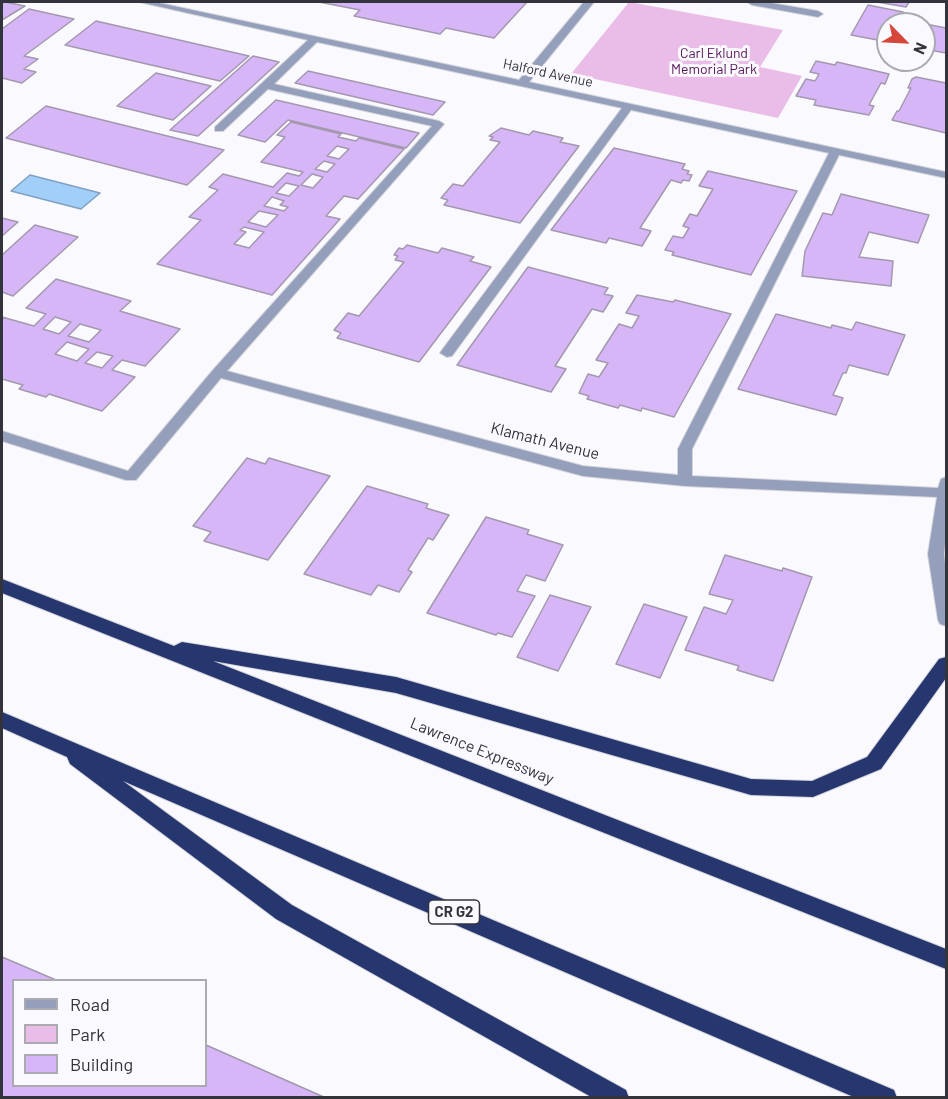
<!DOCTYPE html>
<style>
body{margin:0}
#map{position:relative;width:948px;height:1099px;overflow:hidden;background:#faf9fe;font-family:Barlow,sans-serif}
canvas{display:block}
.frame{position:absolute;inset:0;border:3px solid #33333c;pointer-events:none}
.legend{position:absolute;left:12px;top:979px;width:195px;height:108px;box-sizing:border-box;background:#faf9fe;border:2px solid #aaaab0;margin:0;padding:8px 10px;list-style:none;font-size:18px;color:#33333c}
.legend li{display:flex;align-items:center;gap:12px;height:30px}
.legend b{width:30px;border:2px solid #aaaab0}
.north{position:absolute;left:876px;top:12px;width:60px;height:60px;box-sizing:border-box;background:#faf9fe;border:2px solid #aaaab0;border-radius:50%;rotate:114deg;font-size:16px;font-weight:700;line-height:24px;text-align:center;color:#33333c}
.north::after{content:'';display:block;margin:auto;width:21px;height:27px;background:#d5473b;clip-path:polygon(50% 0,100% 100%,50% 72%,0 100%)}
</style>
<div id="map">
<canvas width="948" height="1099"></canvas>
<div class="frame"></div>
<ul class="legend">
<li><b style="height:8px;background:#939fbb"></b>Road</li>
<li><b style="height:16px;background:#e9bde7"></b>Park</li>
<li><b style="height:16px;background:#d7b6f7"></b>Building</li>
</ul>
<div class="north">N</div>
</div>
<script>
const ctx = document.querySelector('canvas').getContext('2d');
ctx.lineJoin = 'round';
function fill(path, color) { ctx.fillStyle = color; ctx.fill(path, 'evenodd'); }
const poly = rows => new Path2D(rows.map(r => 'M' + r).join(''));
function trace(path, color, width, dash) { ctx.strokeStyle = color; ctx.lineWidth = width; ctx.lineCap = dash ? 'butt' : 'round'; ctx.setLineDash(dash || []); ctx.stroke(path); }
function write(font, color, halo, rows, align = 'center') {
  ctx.font = font + ' Barlow,sans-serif'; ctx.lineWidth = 6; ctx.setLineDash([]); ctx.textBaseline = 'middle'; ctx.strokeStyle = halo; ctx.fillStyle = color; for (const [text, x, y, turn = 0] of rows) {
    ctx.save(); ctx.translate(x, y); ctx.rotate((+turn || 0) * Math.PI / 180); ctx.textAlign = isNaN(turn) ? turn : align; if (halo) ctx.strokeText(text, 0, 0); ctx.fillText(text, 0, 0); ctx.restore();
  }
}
const green = poly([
 [629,2,783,30,760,67,802,76,778,118,571,74]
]);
const water = poly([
 [30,175,100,193,81,209,11,191,30,175]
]);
const building = poly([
 [2,2,5,2,25,6,2,20,2,2],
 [319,2,527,2,494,38,446,28,440,34,354,16,360,10,319,2],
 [877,2,909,2,906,7,877,2],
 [868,5,903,12,900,19,946,28,946,53,924,49,924,24,888,24,888,42,851,35,868,5],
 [29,9,74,19,24,56,38,59,24,69,36,72,22,83,2,78,2,29,29,9],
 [96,21,249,56,220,81,65,45,96,21],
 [253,56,279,62,198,136,170,130,253,56],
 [816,61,835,65,837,62,889,74,885,84,881,83,869,105,874,106,869,115,814,105,816,100,796,96,806,79,815,81,819,74,810,72,816,61],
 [308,71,445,102,433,115,295,83,308,71],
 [156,73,211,86,173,120,117,106,156,73],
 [916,77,946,83,946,133,892,120,897,111,899,111,911,88,908,88,912,79,916,77],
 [276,100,419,133,406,148,288,120,265,142,238,135,276,100],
 [46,106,224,150,187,185,6,138,46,106],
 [291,122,341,134,338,137,356,141,359,138,404,149,358,199,344,196,326,216,340,219,272,295,157,264,201,220,189,217,218,190,209,187,223,174,273,187,287,173,299,176,303,172,261,162,285,137,277,135,291,122],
 [337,146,349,149,339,159,327,156,337,146],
 [324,161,335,164,327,172,315,169,324,161],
 [312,174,323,177,313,188,301,185,312,174],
 [286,183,299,186,289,196,276,193,286,183],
 [272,197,284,201,280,205,288,207,284,211,264,206,272,197],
 [259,211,278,215,266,227,248,222,259,211],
 [244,227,264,232,249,248,234,244,246,232,240,230,244,227],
 [501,128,529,135,533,131,563,138,560,142,579,146,520,223,444,205,448,200,441,198,453,184,463,186,500,142,490,140,493,137,489,136,501,128],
 [614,148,685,164,682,169,689,171,687,174,692,175,689,181,683,180,681,183,671,180,640,228,651,231,642,246,609,238,606,243,551,230,614,148],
 [708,171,797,191,751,275,672,255,674,252,665,250,673,236,683,238,689,228,683,226,690,214,697,216,713,189,699,186,708,171],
 [841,194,929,215,918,243,869,232,859,257,893,261,891,286,802,276,805,251,823,213,832,215,841,194],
 [2,218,18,222,2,236,2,218],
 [35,225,78,237,13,296,2,292,2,255,35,225],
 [407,245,438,253,442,248,474,257,470,261,491,267,419,362,337,338,341,333,334,330,348,313,359,316,404,262,395,260,398,256,394,255,399,248,403,249,407,245],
 [528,267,608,288,604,294,613,296,603,312,592,309,555,366,566,369,551,392,457,365,528,267],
 [56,279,131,301,120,311,180,329,145,366,122,360,112,370,135,377,102,411,49,394,46,397,19,389,23,385,2,379,2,317,34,326,46,314,26,308,56,279],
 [55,317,71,322,59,334,43,329,55,317],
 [80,324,101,330,89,342,68,336,80,324],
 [67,342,89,349,77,361,55,354,67,342],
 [97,352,113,356,102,368,85,363,97,352],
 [637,295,673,302,675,300,731,314,674,417,642,408,641,411,620,405,618,408,587,399,589,396,579,393,588,374,599,377,608,363,596,360,619,324,632,328,639,316,626,313,637,295],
 [776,314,831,328,832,325,852,330,856,322,905,335,888,375,849,365,846,373,843,373,833,395,843,398,836,415,738,389,776,314],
 [247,458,265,464,269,458,330,476,268,560,204,541,211,532,193,526,247,458],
 [367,486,428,504,426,508,449,515,433,540,428,538,408,570,412,572,399,592,378,585,371,595,304,574,367,486],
 [486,517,529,530,527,534,563,545,545,581,526,575,517,591,535,596,512,637,498,633,496,635,427,613,486,517],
 [725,555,782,571,783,568,812,577,773,681,737,670,739,666,685,650,704,607,726,614,733,600,709,594,725,555],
 [550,595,591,607,558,671,517,657,550,595],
 [644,604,687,617,660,678,616,664,644,604],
 [2,957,56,980,14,980,14,1086,206,1086,206,1045,326,1098,2,1098,2,957]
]);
const minor = poly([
 [139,2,155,2,519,80,584,2,594,2,529,82,946,172,946,178,839,155,692,449,692,476,938,488,941,479,946,477,946,532,944,554,946,573,946,626,940,624,938,620,928,554,937,497,685,486,583,476,221,378,136,480,126,480,2,441,2,431,128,471,213,370,432,126,268,89,223,131,215,131,215,127,308,40,139,2],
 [317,42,622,108,442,350,440,353,447,357,452,356,631,110,829,153,678,449,678,475,583,466,227,371,444,124,439,121,274,84,317,42],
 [747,2,765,2,818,11,823,14,818,17,752,5,747,2]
]);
const highway = poly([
 [2,579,174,646,182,642,396,677,751,779,812,781,867,757,939,659,946,657,946,678,881,769,813,797,751,795,396,693,213,661,946,949,946,969,2,593,2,579],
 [2,712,894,1090,897,1098,856,1098,123,781,292,905,626,1090,629,1098,593,1098,276,919,70,764,67,757,2,728,2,712]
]);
const farParknames = [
 ["Carl Eklund",714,53],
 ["Memorial Park",714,69]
];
const farStreetnames = [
 ["Halford Avenue",548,73,12]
];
const shields = [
 [454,912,51]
];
const shieldNames = [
 ["CR G2",454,912]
];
const streetNames = [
 ["Klamath Avenue",545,441,14],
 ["Lawrence Expressway",482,751,22]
];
fill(green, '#e9bde7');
fill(water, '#a1cffa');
trace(water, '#80a0c1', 1.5);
fill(building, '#d7b6f7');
trace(building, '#a398ae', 1.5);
trace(minor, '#d6d5db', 2);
trace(highway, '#d6d5db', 2);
fill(minor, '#939fbb');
fill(highway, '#25376e');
write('14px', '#571557', '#faf9fe', farParknames);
write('14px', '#33333c', '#faf9fe', farStreetnames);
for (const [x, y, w] of shields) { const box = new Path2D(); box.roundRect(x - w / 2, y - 12, w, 24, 4.5); ctx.fillStyle = '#faf9fe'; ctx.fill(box); trace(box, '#33333c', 1.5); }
write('bold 15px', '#33333c', null, shieldNames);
write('16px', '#33333c', '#faf9fe', streetNames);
</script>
